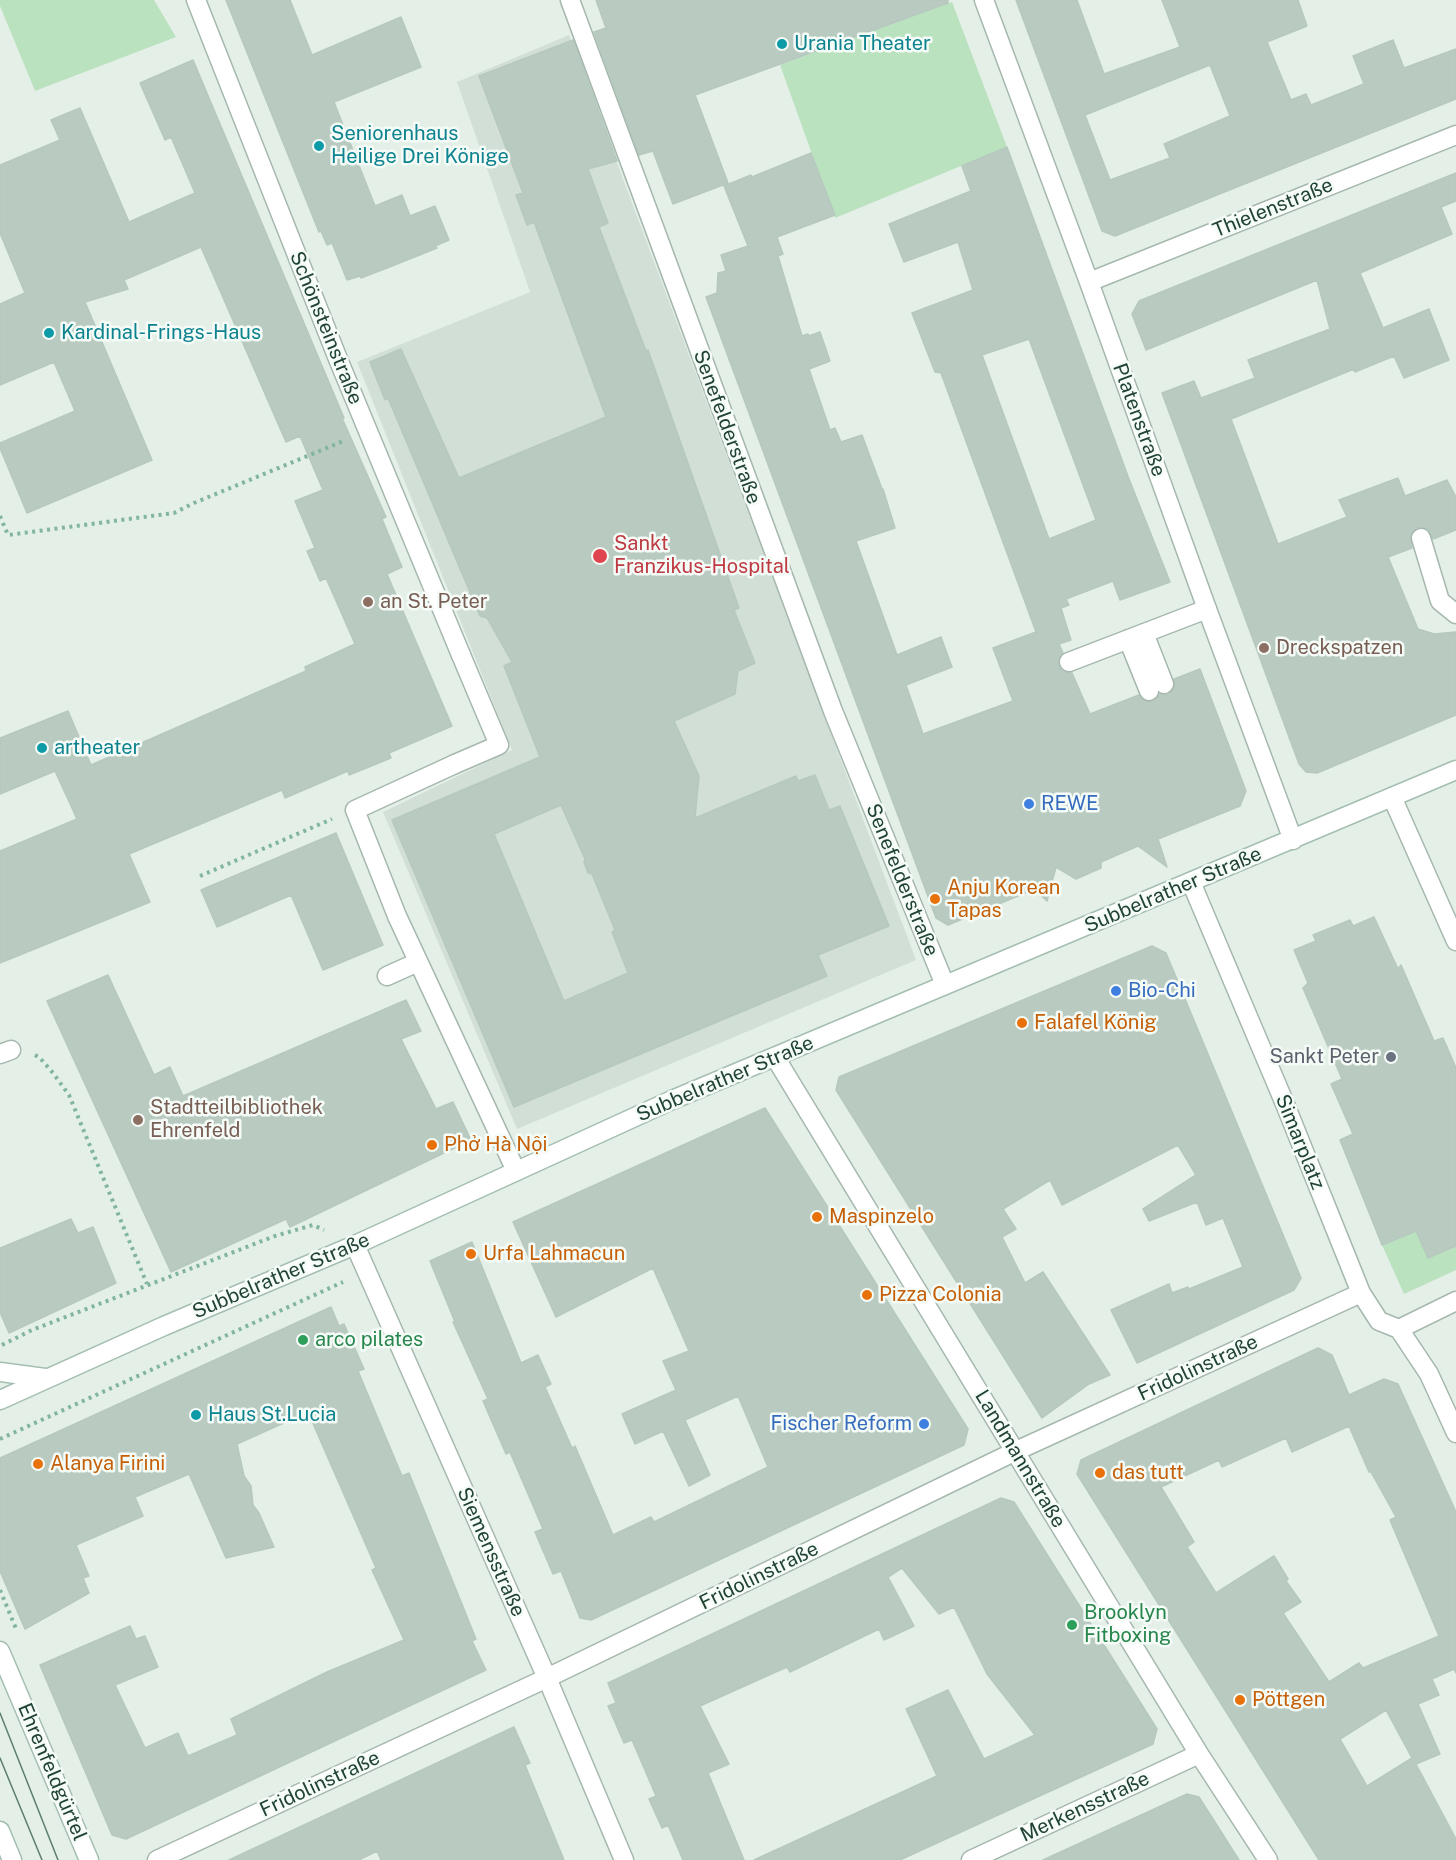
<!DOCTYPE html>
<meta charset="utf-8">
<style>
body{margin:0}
canvas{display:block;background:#e4efe8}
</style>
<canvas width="1456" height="1860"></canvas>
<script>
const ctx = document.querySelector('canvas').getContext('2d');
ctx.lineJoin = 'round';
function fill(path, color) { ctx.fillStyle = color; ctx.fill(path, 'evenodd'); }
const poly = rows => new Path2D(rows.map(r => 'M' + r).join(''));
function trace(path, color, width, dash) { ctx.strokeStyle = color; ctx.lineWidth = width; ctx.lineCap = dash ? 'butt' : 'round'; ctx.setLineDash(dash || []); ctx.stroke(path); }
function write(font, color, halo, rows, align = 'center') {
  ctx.font = font + ' "Public Sans",sans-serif'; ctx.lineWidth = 5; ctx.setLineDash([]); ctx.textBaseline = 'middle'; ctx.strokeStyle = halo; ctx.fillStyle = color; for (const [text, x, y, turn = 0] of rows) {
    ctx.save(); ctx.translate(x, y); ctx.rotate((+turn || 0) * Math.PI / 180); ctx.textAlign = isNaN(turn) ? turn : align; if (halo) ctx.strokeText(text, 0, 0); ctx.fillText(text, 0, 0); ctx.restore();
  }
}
const built = poly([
 [569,35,916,960,517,1129,383,812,512,750,357,362,530,292,457,82]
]);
const green = poly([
 [0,0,154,0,176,37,35,91,0,6],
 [952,2,1007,147,835,218,780,65],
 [1416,1231,1428,1258,1456,1246,1456,1270,1404,1294,1382,1245]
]);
const building = poly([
 [226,0,290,0,312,55,401,17,421,67,334,102,375,206,402,195,410,216,435,206,449,240,435,246,437,248,387,268,361,278,360,276,347,280,332,243,327,245,321,231,319,232,226,0],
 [596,0,948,0,948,3,695,95,728,183,673,204,653,151,639,155,594,32,606,28,596,0],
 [1016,0,1077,0,1104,74,1180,47,1162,0,1298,0,1307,26,1267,42,1291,100,1306,94,1311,105,1364,84,1353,56,1393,40,1404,68,1456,49,1456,99,1115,236,1102,231,1016,0],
 [1210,65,1230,116,1164,144,1170,158,1110,180,1085,115,1210,65],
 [573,40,617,161,588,169,608,223,599,227,646,351,648,350,739,608,734,610,755,663,738,671,735,694,674,721,699,776,695,818,796,776,798,781,815,775,829,810,840,806,889,926,818,955,827,976,514,1107,392,820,540,757,504,666,512,662,487,618,480,616,388,398,385,400,370,362,401,349,459,478,606,417,534,222,527,225,516,195,523,193,479,76,573,40],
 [561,805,585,859,584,862,588,873,592,874,615,930,612,932,628,973,564,1001,494,834,561,805],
 [193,60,344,418,342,418,386,517,382,519,402,567,387,574,452,726,389,753,391,758,349,775,348,771,285,798,282,790,129,854,150,902,0,963,0,851,77,819,55,771,0,794,0,738,68,711,91,765,306,671,305,667,355,644,326,578,320,581,307,551,315,548,295,501,323,490,300,436,286,442,201,247,124,280,128,289,85,302,152,460,27,513,0,448,0,443,75,411,54,362,0,385,0,304,25,293,0,233,0,165,60,140,51,120,80,108,129,222,195,193,171,137,165,140,140,83,193,60],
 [1007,147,1129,479,1170,582,1120,600,1113,581,1066,599,1069,605,1061,608,1071,640,1059,644,1063,653,1058,660,1058,665,1062,671,1072,673,1090,714,1139,695,1147,702,1154,701,1160,694,1168,695,1172,691,1175,686,1174,679,1200,669,1246,791,1240,806,1158,839,1167,867,1138,846,1101,862,1101,868,1076,879,1056,867,1047,901,1037,892,1032,895,1030,891,948,925,936,918,706,297,717,293,718,273,726,271,721,255,748,246,724,186,751,175,752,177,811,153,835,215,777,237,783,254,778,256,802,336,808,334,809,336,820,332,830,361,809,369,830,430,835,428,841,442,862,435,882,489,883,489,895,528,856,541,897,655,941,637,952,667,906,685,923,734,1013,701,993,648,1036,632,941,373,935,372,912,313,973,290,958,242,904,262,889,224,971,191,962,166,1007,147],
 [1029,339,1096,520,1049,539,982,355,1029,339],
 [1456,173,1456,201,1441,207,1452,234,1360,273,1383,328,1429,309,1449,360,1404,378,1394,356,1355,372,1354,369,1231,419,1278,544,1347,517,1339,500,1398,478,1405,496,1447,480,1456,497,1456,530,1433,539,1428,529,1417,527,1410,535,1412,548,1388,557,1418,629,1434,634,1456,632,1456,715,1317,773,1306,772,1299,764,1162,393,1194,381,1201,398,1255,378,1248,360,1330,329,1317,280,1146,350,1132,314,1139,301,1456,173],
 [336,833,383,945,323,970,291,895,217,927,201,890,336,833],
 [1374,917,1398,969,1401,965,1434,1041,1443,1038,1456,1068,1456,1246,1428,1258,1416,1231,1382,1245,1340,1140,1353,1134,1331,1084,1342,1079,1303,988,1308,983,1294,950,1316,941,1313,935,1350,920,1353,926,1374,917],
 [1152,946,1166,953,1301,1278,1294,1290,1137,1363,1111,1310,1169,1284,1172,1293,1188,1287,1189,1289,1243,1267,1223,1218,1206,1225,1197,1202,1149,1221,1143,1209,1196,1175,1178,1145,1062,1205,1050,1180,1003,1209,1016,1229,1002,1237,1025,1283,1043,1272,1110,1375,1089,1384,1042,1418,836,1090,839,1077,1152,946],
 [108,975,154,1075,170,1067,183,1096,406,1000,421,1031,401,1039,436,1109,453,1102,471,1140,290,1227,286,1219,171,1272,47,1001,108,975],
 [765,1108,968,1429,964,1445,591,1620,580,1618,561,1571,553,1574,535,1532,543,1529,510,1452,506,1454,483,1401,488,1399,453,1322,455,1322,430,1261,472,1242,521,1363,538,1355,551,1384,545,1387,572,1448,575,1446,613,1535,651,1517,654,1522,768,1467,738,1396,685,1420,710,1475,689,1486,663,1431,635,1444,622,1414,676,1390,663,1361,689,1351,653,1268,556,1317,513,1222,765,1108],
 [71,1219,78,1233,93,1227,116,1283,9,1333,0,1312,0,1248,71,1219],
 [331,1307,339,1326,344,1324,364,1369,358,1371,402,1476,409,1473,476,1639,472,1641,486,1670,126,1839,112,1835,40,1665,130,1626,136,1639,145,1636,158,1667,115,1685,145,1748,178,1733,188,1756,237,1735,231,1719,327,1672,404,1640,372,1570,376,1568,308,1412,237,1444,244,1476,251,1486,253,1505,259,1513,274,1547,226,1558,189,1474,135,1497,143,1516,76,1545,89,1576,83,1578,89,1593,25,1629,0,1571,0,1458,331,1307],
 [1318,1348,1332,1355,1349,1395,1384,1379,1398,1384,1456,1512,1456,1673,1454,1669,1432,1679,1439,1695,1418,1704,1440,1754,1416,1764,1456,1839,1456,1860,1319,1860,1077,1474,1081,1460,1318,1348],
 [1349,1426,1369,1472,1371,1472,1396,1517,1390,1520,1439,1636,1363,1668,1359,1663,1329,1682,1283,1613,1301,1602,1286,1581,1288,1579,1274,1556,1216,1593,1187,1547,1194,1542,1161,1487,1219,1460,1222,1467,1286,1438,1292,1452,1349,1426],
 [1386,1710,1412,1758,1367,1786,1340,1739,1386,1710],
 [1001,1498,1014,1502,1157,1729,1153,1744,900,1860,754,1860,937,1776,906,1709,948,1690,984,1759,1035,1735,987,1674,954,1607,939,1614,902,1568,888,1577,914,1626,884,1640,879,1629,790,1672,787,1667,700,1706,729,1764,708,1773,744,1860,683,1860,668,1825,662,1828,649,1799,656,1796,632,1740,624,1743,608,1706,616,1703,608,1683,1001,1498],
 [514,1727,530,1763,525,1765,564,1860,381,1860,377,1851,359,1860,229,1860,514,1727],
 [1187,1794,1199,1797,1239,1860,1043,1860,1187,1794]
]);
const path = poly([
 [0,516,8,535,174,513,194,503,346,440],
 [200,876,332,819],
 [35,1055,40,1058,53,1073,69,1095,147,1284],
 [2,1345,32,1330,275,1236,313,1225,324,1230],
 [0,1439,343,1282],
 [0,1590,17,1631]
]);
const lane = poly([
 [1421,538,1440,601,1456,614],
 [1144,633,1164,684],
 [1128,639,1149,691],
 [1069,662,1207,609],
 [455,764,499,745,461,655],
 [387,976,418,962],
 [0,1054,11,1050]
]);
const street = poly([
 [196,0,338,359,461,655],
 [570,0,833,711,945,985],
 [984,0,1089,282,1207,609,1293,840],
 [1089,282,1456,135],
 [455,764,355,810,397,916,516,1171],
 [1392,797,1456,941],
 [1191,882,1285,1104,1361,1293,1379,1321,1399,1329,1456,1301],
 [775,1057,1199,1754,1268,1860],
 [355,1245,547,1678,624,1860],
 [1399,1329,1429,1374,1456,1433],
 [157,1860,547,1678,1016,1451,1361,1293],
 [971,1860,1199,1754]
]);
const secondary = poly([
 [0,1372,45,1378],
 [0,1400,164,1326,355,1245,672,1100,1456,770],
 [0,1651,89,1860],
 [0,1831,12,1860]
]);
const tram = poly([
 [0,1713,58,1860],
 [0,1758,42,1860]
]);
const markers = [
 [782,44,6,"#0f9aa8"],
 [319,146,6,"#0f9aa8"],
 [49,333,6,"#0f9aa8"],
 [600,556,8,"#e0444e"],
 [368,602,6,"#8d6e63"],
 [1264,648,6,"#8d6e63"],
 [42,748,6,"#0f9aa8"],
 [1029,804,6,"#3f7fe0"],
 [935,899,6,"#e8710a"],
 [1116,991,6,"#3f7fe0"],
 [1022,1023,6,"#e8710a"],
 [1391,1057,6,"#6b7280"],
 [138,1120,6,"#8d6e63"],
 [432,1145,6,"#e8710a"],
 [817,1217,6,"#e8710a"],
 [471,1254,6,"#e8710a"],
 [867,1295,6,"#e8710a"],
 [303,1340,6,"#2e9e5b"],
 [196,1415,6,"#0f9aa8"],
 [924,1424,6,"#3f7fe0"],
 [38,1464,6,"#e8710a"],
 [1100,1473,6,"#e8710a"],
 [1072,1625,6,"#2e9e5b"],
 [1240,1700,6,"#e8710a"]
];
const cultureNames = [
 ["Urania Theater",794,44],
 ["Seniorenhaus",331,134],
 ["Heilige Drei Könige",331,157],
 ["Kardinal-Frings-Haus",61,333],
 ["artheater",54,748],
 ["Haus St.Lucia",208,1415]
];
const streetNames = [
 ["Thielenstraße",1273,208,-22],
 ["Schönsteinstraße",326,328,68],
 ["Platenstraße",1139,420,70],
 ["Senefelderstraße",727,427,70],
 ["Senefelderstraße",902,880,68],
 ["Subbelrather Straße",1173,890,-23],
 ["Subbelrather Straße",725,1079,-23],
 ["Simarplatz",1300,1142,68],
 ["Subbelrather Straße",281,1276,-23],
 ["Fridolinstraße",1198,1368,-25],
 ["Landmannstraße",1020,1459,59],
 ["Siemensstraße",491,1552,66],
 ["Fridolinstraße",759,1576,-26],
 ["Ehrenfeldgürtel",52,1772,67],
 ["Fridolinstraße",320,1784,-25],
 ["Merkensstraße",1085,1807,-25]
];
const healthNames = [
 ["Sankt",614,544],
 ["Franzikus-Hospital",614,567]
];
const educationNames = [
 ["an St. Peter",380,602],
 ["Dreckspatzen",1276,648],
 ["Stadtteilbibliothek",150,1108],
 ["Ehrenfeld",150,1131]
];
const shopNames = [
 ["REWE",1041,804],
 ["Bio-Chi",1128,991],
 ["Fischer Reform",912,1424,"right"]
];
const foodNames = [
 ["Anju Korean",947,888],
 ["Tapas",947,911],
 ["Falafel König",1034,1023],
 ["Phở Hà Nội",444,1145],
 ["Maspinzelo",829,1217],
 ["Urfa Lahmacun",483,1254],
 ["Pizza Colonia",879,1295],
 ["Alanya Firini",50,1464],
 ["das tutt",1112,1473],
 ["Pöttgen",1252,1700]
];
const worshipNames = [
 ["Sankt Peter",1379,1057]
];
const leisureNames = [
 ["arco pilates",315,1340],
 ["Brooklyn",1084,1613],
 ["Fitboxing",1084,1636]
];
fill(built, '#d2dfd7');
fill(green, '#bbe2bf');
fill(building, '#b9cac1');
trace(building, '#b6c9be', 1.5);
trace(lane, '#a6b8ae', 21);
trace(street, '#a6b8ae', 21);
trace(secondary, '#a4bfb1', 21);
trace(path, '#82b59d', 4, [3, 4.5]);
trace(lane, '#fff', 18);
trace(street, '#fff', 18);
trace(secondary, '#fff', 18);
trace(tram, '#5c7e6f', 1.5);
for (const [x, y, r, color] of markers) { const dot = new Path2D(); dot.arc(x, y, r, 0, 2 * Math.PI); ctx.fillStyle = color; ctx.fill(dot); trace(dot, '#f5fbf7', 2); }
write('20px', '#0d838f', '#f5fbf7', cultureNames, 'left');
write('20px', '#214334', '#f5fbf7', streetNames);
write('20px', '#be3a42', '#f5fbf7', healthNames, 'left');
write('20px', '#785e54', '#f5fbf7', educationNames, 'left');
write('20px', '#366cbe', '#f5fbf7', shopNames, 'left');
write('20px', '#c56008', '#f5fbf7', foodNames, 'left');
write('20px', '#5b616d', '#f5fbf7', worshipNames, 'right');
write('20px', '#27864d', '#f5fbf7', leisureNames, 'left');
</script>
